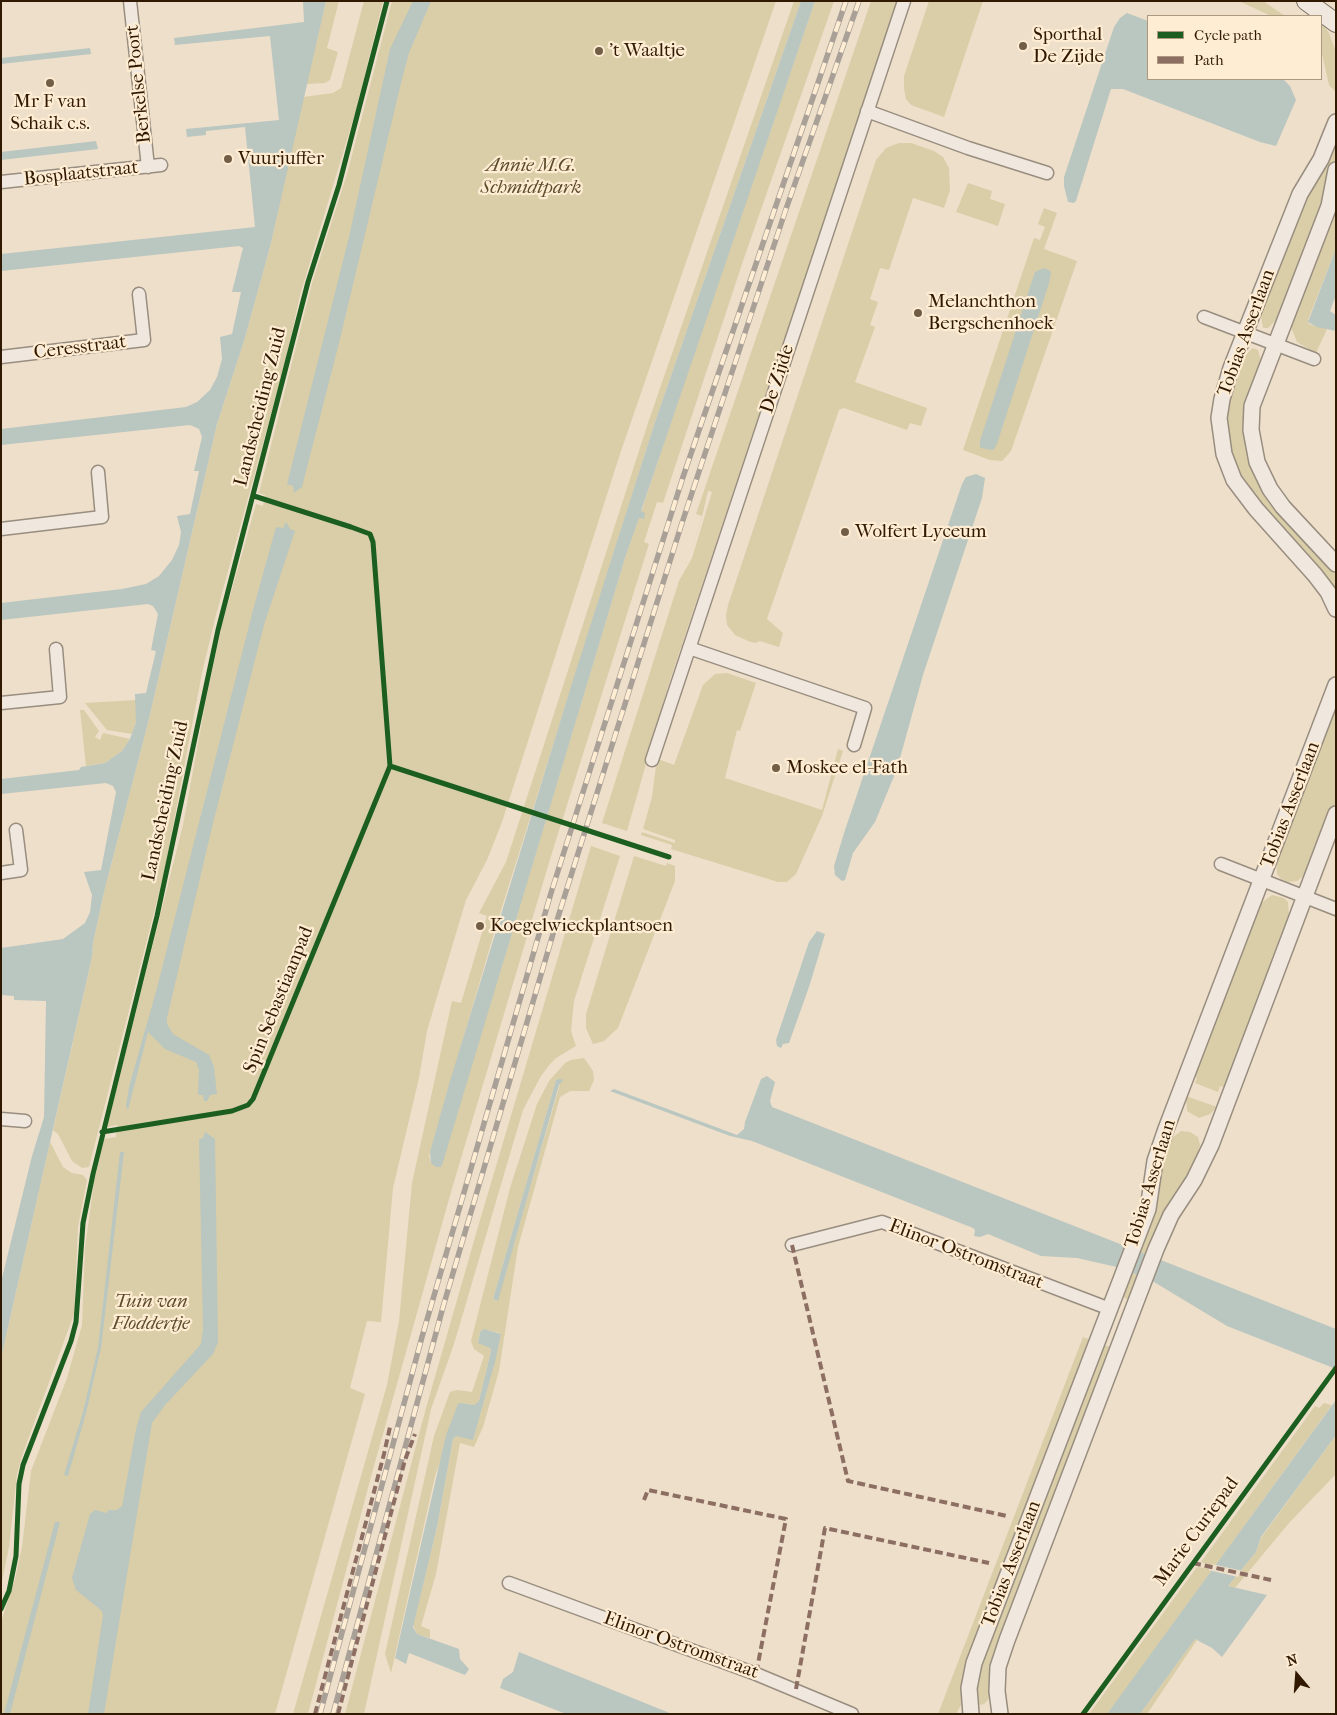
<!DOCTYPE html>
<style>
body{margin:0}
#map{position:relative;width:1337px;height:1715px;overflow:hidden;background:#eedfca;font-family:"IM FELL French Canon",serif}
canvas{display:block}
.frame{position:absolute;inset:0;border:2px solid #301801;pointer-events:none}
.legend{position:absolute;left:1147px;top:15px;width:175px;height:65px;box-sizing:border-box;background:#feecd3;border:1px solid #ac977f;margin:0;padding:6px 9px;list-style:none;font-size:15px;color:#301801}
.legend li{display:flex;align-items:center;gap:10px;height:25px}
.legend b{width:25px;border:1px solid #ac977f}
.north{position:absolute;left:1272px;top:1650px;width:50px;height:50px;-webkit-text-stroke:4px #feecd3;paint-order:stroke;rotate:342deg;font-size:14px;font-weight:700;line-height:20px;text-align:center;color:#301801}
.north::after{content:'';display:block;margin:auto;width:18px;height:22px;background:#301801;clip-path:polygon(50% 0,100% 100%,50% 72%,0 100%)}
</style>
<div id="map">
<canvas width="1337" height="1715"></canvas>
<div class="frame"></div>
<ul class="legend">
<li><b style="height:6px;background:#1b5e20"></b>Cycle path</li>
<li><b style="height:6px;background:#8d6e63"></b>Path</li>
</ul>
<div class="north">N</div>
</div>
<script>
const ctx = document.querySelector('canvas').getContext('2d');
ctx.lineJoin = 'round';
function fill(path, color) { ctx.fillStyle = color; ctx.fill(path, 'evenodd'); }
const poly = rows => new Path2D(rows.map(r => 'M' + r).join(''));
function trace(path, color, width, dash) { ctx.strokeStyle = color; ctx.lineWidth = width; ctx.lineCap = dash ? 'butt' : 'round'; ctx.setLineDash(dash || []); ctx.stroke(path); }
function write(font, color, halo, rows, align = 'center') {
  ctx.font = font + ' "IM FELL French Canon",serif'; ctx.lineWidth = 4.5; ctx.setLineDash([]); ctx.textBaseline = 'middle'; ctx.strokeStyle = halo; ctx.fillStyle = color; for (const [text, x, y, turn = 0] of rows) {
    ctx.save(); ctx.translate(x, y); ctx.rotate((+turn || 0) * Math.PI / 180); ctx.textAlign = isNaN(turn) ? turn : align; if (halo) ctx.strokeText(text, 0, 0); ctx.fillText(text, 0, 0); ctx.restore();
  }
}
const green = poly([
 [326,1,339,1,327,48,338,52,330,80,325,83,306,84],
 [364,1,383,1,356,110,300,295,285,363,216,615,202,673,164,873,89,1167,82,1168,72,1161,58,1134,53,1130,92,957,93,943,105,888,148,723,217,424,244,341,270,247,303,97,333,93,341,88],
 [392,1,776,1,620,454,502,822,487,860,466,900,437,997,427,1031,419,1078,393,1188,381,1322,367,1321,350,1388,365,1394,275,1714,1,1714,1,1622,15,1579,22,1547,31,1471,67,1378,82,1325,85,1248,94,1182,104,1139,116,1137,117,1125,107,1127,183,825,206,700,222,625,256,504,263,506,265,495,259,493,312,283,347,174],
 [794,1,801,1,655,422,496,926,429,1156,431,1163,441,1166,625,558,639,517,643,519,641,512,688,370,815,1,834,1,744,258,663,503,657,502,645,539,644,542,649,544,551,856,451,1192,372,1473,308,1714,293,1714,387,1385,399,1321,412,1183,452,1001,461,1003,487,916,479,913,506,862,649,420],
 [871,1,898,1,669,683,627,831,602,823,679,581,692,558,712,492,708,491,702,517,691,550,702,516,696,514],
 [929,1,983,1,944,117,911,105,906,99,904,88,904,76],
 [1239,1,1263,1,1285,16,1271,16],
 [1321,20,1329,33,1336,52,1336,92,1329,85,1321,49],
 [1336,136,1336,155,1326,197,1280,316,1268,328,1263,328,1260,310,1300,205],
 [899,143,911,143,934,151,943,157,949,168,950,190,944,208,913,198,889,270,880,268,870,299,878,302,870,325,875,327,855,382,927,408,921,426,910,423,907,430,844,408,839,410,767,619,783,633,779,647,760,641,755,643,748,641,735,635,727,625,726,616,728,605,876,160,886,148],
 [968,183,992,191,990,199,1005,204,998,226,956,212],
 [1336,196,1336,248,1308,320,1309,324,1327,329,1316,353,1297,342,1292,330,1292,320],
 [1044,208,1057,213,1044,249,1077,261,1011,451,1002,461,990,460,963,450,1034,238,1040,240,1045,227,1038,224],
 [1253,348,1258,350,1261,361,1250,457,1336,571,1336,597,1256,502,1231,461,1225,411,1241,359],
 [727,673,756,683,740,731,737,730,725,778,822,810,838,749,843,751,822,816,796,874,787,882,778,882,671,849,672,845,641,835,642,832,675,843,675,840,643,829,652,797,656,766,658,759,674,765,703,685,715,674],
 [136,700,136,722,132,734,107,730,85,703],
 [1336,700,1336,802,1313,862,1307,873,1297,881,1288,882,1281,879,1277,874,1276,859],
 [80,710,84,710,99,731,95,737,100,740,103,733,130,739,122,751,105,763,86,766],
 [591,846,620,856,574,1001,571,1031,576,1046,556,1058,550,1064,541,1076,523,1110,454,1344,431,1409,364,1714,345,1714,426,1408,480,1220],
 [634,856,666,866,667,863,675,866,675,881,618,1028,604,1041,593,1044,586,1028,586,1014],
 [1272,895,1284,898,1288,902,1289,918,1226,1088,1220,1086,1218,1092,1195,1083,1197,1078,1191,1075,1260,904],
 [584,1058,593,1071,594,1080,589,1091,570,1091,560,1097,518,1247,499,1371,483,1427,474,1447,460,1443,436,1574,421,1626,430,1630,430,1638,417,1634,413,1625,437,1527,453,1439,456,1436,473,1439,487,1390,500,1333,487,1330,480,1332,478,1342,490,1348,491,1351,479,1401,474,1405,461,1403,435,1476,391,1673,385,1654,434,1436,450,1392,457,1390,472,1392,484,1356,474,1349,471,1341,510,1188,537,1104,549,1081,565,1063,571,1060],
 [556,1080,560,1084,497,1301,493,1299],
 [1186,1096,1217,1107,1210,1114,1199,1118,1187,1111],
 [1181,1131,1190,1132,1198,1137,1200,1145,1197,1159,1149,1256,1137,1251,1167,1142],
 [50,1142,63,1167,72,1173,83,1175,87,1180,78,1227,74,1314,22,1456,17,1474,9,1547,1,1586,1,1358],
 [1130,1272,1140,1276,1129,1298,1126,1299,1122,1295],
 [1083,1337,1093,1341,961,1705,956,1714,938,1714],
 [1101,1344,1114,1348,988,1700,984,1704,980,1705,974,1697,978,1670],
 [1324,1403,1332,1405,1123,1693,1107,1714,1089,1714,1197,1567,1203,1568,1206,1564,1201,1562,1315,1406,1319,1408],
 [1336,1435,1336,1474,1289,1523,1235,1588,1228,1586,1256,1552,1261,1538],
 [1195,1639,1197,1640,1147,1714,1140,1714]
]);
const water = poly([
 [303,1,326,1,270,247,244,341,217,424,148,723,105,888,93,943,92,957,1,1358,1,1282,32,1156,44,1117,46,1001,14,1000,14,996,1,995,1,948,63,939,85,923,90,912,92,895,84,872,101,870,116,792,113,786,106,783,1,794,1,779,79,770,81,767,105,763,122,751,130,739,136,722,135,694,146,693,156,651,151,650,158,614,153,606,148,604,1,620,1,603,122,589,146,584,159,576,172,560,179,545,181,532,177,516,190,514,199,471,194,471,202,437,199,429,190,425,1,445,1,429,186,407,197,402,210,390,217,377,222,359,220,337,232,334,241,292,232,292,243,248,239,246,1,271,1,254,255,227,245,127,206,131,206,135,187,137,186,129,279,120,270,36,175,45,174,38,304,22],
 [413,1,431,1,409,53,402,79,340,339,302,487,294,493,293,486,287,484,349,237,390,49],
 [801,1,815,1,641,511,645,513,644,519,639,518,625,558,443,1162,441,1167,436,1167,431,1163,430,1152,450,1081,573,680,655,422],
 [1127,13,1148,21,1148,79,1283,79,1290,86,1296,100,1276,146,1260,142,1123,89,1111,89,1076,201,1074,203,1068,202,1064,186,1064,177,1114,27,1120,18],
 [90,48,91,54,1,64,1,58],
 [96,141,98,149,1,160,1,152],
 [1336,248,1336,295,1330,311,1336,315,1336,331,1317,327,1308,322],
 [1044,268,1049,270,1051,273,1049,283,997,444,993,450,985,449,980,447,980,441,1032,281,1035,272],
 [976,474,985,478,982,498,923,675,897,769,875,822,853,853,845,880,842,881,835,875,834,866,845,830,962,484,966,477],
 [286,522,290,529,295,531,264,625,213,823,167,1018,167,1024,173,1034,209,1055,214,1067,217,1094,210,1095,207,1101,204,1101,203,1095,198,1095,199,1070,196,1062,165,1049,148,1032,128,1110,126,1106,129,1087,157,988,253,610,276,527,283,528],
 [817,931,825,934,810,984,789,1043,783,1044,781,1048,777,1046,776,1040,809,942],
 [767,1076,775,1082,770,1101,772,1107,1336,1329,1336,1369,1227,1326,1154,1282,1121,1268,1077,1258,1041,1256,988,1234,980,1237,974,1236,975,1230,973,1228,752,1141,730,1136,610,1091,614,1089,737,1135,744,1129,745,1122,761,1079],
 [560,1079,563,1080,559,1085,498,1301,493,1299,556,1080],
 [205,1132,215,1139,218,1342,213,1354,165,1405,152,1423,104,1714,88,1714,103,1615,102,1611,76,1590,72,1578,90,1514,95,1510,107,1513,108,1510,117,1510,122,1506,136,1429,141,1412,201,1344,203,1329,199,1139,203,1138],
 [120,1152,124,1152,101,1348,86,1413,68,1476,64,1475,83,1412,98,1348],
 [484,1329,501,1334,495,1362,473,1440,456,1436,453,1439,437,1527,413,1627,417,1634,459,1649,460,1659,469,1669,465,1675,409,1653,406,1664,395,1658,446,1435,458,1404,461,1403,474,1405,479,1401,491,1351,490,1348,478,1343,480,1332],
 [1336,1400,1336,1435,1261,1537,1256,1552,1228,1586,1267,1595,1222,1657,1212,1648,1195,1639,1140,1714,1107,1714],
 [55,1522,60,1522,10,1714,4,1714],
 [519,1652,672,1714,566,1714,500,1688,503,1679,513,1672]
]);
const pier = poly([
 [1212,1564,1243,1571,1238,1577,1208,1570]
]);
const minor = poly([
 [130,1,148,167],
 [867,111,968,148,1047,173],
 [1,182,161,165],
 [1204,317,1314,359],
 [1,357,144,340,139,294],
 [1,529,102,517,98,472],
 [689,648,865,708,854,745],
 [1,703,60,697,56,649],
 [652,760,904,1],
 [1221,864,1336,909],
 [1,873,21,870,16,830],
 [1,1119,25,1121],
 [792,1245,882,1222,1110,1309],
 [509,1583,756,1674,852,1714]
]);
const tertiary = poly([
 [1336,122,1321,159,1300,194,1231,368,1222,399,1219,418,1224,454,1234,480,1256,509,1315,575,1328,592,1336,609],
 [1336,170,1329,206,1252,406,1251,430,1257,462,1270,489,1283,507,1336,564],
 [971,1714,969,1688,974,1663,1148,1209,1155,1161,1166,1129,1336,685],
 [1000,1714,997,1691,998,1667,1007,1640,1156,1249,1171,1215,1194,1180,1211,1145,1336,814]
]);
const secondary = poly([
 [1306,1,1336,23]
]);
const rail = poly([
 [320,1714,422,1337,551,893,683,477,846,1],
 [333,1714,443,1307,558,917,681,526,786,209,859,1]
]);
const quiet = poly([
 [792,1245,848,1481,1007,1516],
 [644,1500,648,1490,786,1519,756,1674],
 [1193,1563,1271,1580],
 [796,1689,825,1528,989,1563],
 [315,1714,384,1454,390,1427],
 [338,1714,405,1460,415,1434]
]);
const cycleway = poly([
 [390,766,669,857],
 [102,1132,232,1111,248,1105,253,1099,390,766,373,542,370,534,351,527,254,496],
 [1,1609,9,1591,16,1556,19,1484,23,1465,71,1341,76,1322,83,1223,93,1174,157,916,218,630,308,282,339,185,387,1],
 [1083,1714,1336,1368]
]);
const markers = [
 [1023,46,5,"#725e47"],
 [599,51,5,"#725e47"],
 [50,83,5,"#725e47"],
 [228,159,5,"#725e47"],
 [918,313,5,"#725e47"],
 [845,532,5,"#725e47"],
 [776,768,5,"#725e47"],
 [480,926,5,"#725e47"]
];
const poiNames = [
 ["Sporthal",1033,35],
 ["De Zijde",1033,57],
 ["'t Waaltje",609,51],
 ["Mr F van",50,102,"center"],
 ["Schaik c.s.",50,124,"center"],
 ["Vuurjuffer",238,159],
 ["Melanchthon",928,302],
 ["Bergschenhoek",928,324],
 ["Wolfert Lyceum",855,532],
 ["Moskee el-Fath",786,768],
 ["Koegelwieckplantsoen",490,926]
];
const streetNames = [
 ["Berkelse Poort",139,84,-96],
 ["Bosplaatstraat",81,174,-6],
 ["Tobias Asserlaan",1247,333,-70],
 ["Ceresstraat",80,348,-7],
 ["De Zijde",778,379,-72],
 ["Landscheiding Zuid",261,407,-76],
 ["Landscheiding Zuid",166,801,-78],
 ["Tobias Asserlaan",1291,805,-69],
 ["Spin Sebastiaanpad",279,1000,-68],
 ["Tobias Asserlaan",1151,1184,-73],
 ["Elinor Ostromstraat",966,1255,21],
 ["Marie Curiepad",1197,1532,-54],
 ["Tobias Asserlaan",1012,1564,-69],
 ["Elinor Ostromstraat",681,1646,20]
];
const parkNames = [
 ["Annie M.G.",531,166],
 ["Schmidtpark",531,188],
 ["Tuin van",151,1302],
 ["Floddertje",151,1324]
];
fill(green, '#d9cea7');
fill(water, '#bac6c0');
fill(pier, '#eedfca');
trace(minor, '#988d7f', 15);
trace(tertiary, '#988d7f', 18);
trace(secondary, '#7d7264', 20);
trace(minor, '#f0e8de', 12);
trace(tertiary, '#f0e8de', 15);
trace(secondary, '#f0e8de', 18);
trace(rail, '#a9a197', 5.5);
trace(rail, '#feecd3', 4, [11]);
trace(quiet, '#8d6e63', 4, [8, 4]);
trace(cycleway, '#1b5e20', 5);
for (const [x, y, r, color] of markers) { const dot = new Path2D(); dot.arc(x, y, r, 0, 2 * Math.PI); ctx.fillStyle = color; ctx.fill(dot); trace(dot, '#feecd3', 2); }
write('19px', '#301801', '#feecd3', poiNames, 'left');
write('19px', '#301801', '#feecd3', streetNames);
write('italic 19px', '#5d4b2a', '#feecd3', parkNames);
</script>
